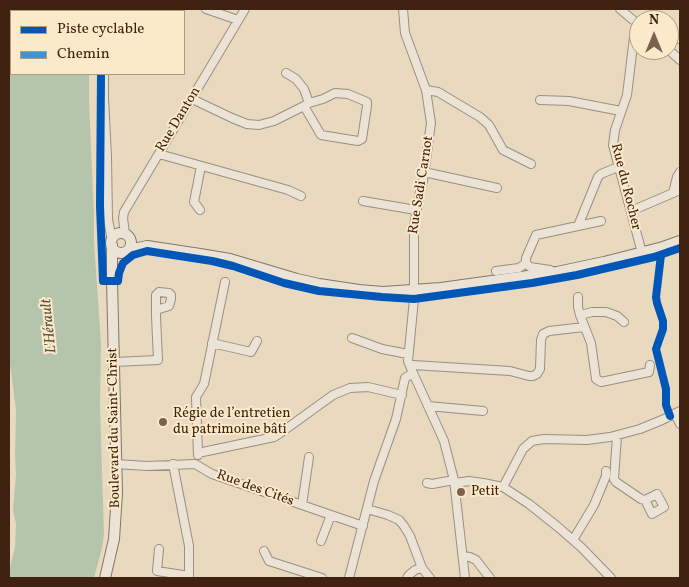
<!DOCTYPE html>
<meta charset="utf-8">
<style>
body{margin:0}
#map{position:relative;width:689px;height:587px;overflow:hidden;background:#e8d9bf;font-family:Vollkorn,serif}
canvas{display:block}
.frame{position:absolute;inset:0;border:10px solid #402211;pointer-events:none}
.legend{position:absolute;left:10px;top:10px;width:175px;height:65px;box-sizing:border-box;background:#fbeaca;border:1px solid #b09a80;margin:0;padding:6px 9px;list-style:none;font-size:15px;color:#402211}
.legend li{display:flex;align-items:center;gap:10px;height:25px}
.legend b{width:25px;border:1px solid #b09a80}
.north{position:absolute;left:629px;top:10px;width:50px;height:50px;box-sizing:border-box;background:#fbeaca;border:1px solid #b09a80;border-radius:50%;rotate:0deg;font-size:14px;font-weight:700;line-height:20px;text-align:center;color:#402211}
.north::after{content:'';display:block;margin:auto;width:18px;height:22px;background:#7b624e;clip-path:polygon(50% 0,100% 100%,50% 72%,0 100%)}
</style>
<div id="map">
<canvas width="689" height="587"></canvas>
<div class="frame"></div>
<ul class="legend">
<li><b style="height:6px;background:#0057b8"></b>Piste cyclable</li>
<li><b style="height:6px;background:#3f95d3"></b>Chemin</li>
</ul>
<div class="north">N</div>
</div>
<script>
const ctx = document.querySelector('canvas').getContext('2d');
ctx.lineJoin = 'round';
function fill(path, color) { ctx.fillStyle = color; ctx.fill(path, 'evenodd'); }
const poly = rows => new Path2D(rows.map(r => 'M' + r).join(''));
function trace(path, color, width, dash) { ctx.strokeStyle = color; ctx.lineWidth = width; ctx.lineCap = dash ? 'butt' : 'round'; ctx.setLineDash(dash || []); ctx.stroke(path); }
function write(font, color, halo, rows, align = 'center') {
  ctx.font = font + ' Vollkorn,serif'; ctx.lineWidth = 4; ctx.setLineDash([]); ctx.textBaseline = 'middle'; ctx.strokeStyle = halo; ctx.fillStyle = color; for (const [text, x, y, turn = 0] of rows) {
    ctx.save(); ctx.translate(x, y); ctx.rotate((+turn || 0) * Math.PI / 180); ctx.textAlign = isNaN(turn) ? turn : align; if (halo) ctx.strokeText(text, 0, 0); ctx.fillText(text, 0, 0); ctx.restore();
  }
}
const water = poly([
 [9,9,84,9,84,11,11,11,11,74,89,74,89,103,94,215,94,242,101,343,100,406,104,534,102,548,94,578,9,578,9,571,15,547,16,524,13,510,16,474,15,455,16,410,9,356]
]);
const street = poly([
 [206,9,238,20],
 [403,9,405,33,426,90,431,123,423,181,421,186,414,226,414,299,408,361,413,373,444,441,454,480,465,578],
 [620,9,639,25],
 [106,11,107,9],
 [639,30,636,31,634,37,627,95,615,130,613,145,642,253],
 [669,39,680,39],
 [669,50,680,60],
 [286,73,296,79,304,89,309,103],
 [104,74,104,98,107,157,108,219,112,241],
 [426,90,438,92,480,117,489,125,503,150,531,164],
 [192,99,232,118,247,124,259,125,274,121,304,106,309,103,323,99,335,93,348,94,367,102,367,106,362,139,358,141,321,135,304,106],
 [540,100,569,101,621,111],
 [159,154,288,190,301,196],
 [424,172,497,188],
 [673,193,677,177,680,172],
 [363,201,416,210],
 [200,210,194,202,201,166],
 [631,211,680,190],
 [578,226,598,177,601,174,618,167],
 [125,234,123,218,124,212,245,9],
 [526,263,530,267,550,270],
 [496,271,519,268,526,263,526,258,536,235,601,221],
 [578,297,578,307,580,315,591,343,596,379,601,382,649,372,650,365],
 [580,315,592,312,606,312,617,316,624,322],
 [352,338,382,349,408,354],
 [212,343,251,352,257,341],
 [114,362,158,360,156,316,156,295,159,292,169,293,171,295,171,299,169,306,156,310],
 [410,366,413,365,510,371,529,376,533,376,537,374,540,369,541,340,543,334,549,331,584,327],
 [428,406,483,411],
 [675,414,680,424],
 [617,436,614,479,616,482,641,499,645,500,652,514,664,507,657,494,645,500],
 [198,453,274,437,279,434,333,395,350,388,368,387,402,395],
 [198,455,196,397,204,384,225,282],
 [116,464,147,466,195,464,212,474,363,526],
 [173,464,189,546,189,578],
 [427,483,432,484,454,480],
 [455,483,469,481,483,483,503,487,529,504,558,527,582,548,611,578],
 [503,487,523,449,532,441,544,439,587,440,610,437,640,429,662,420,680,411],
 [302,505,309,457],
 [367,509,388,515,399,520,404,526,410,536,422,568,430,578],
 [573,540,594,505,606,476,606,471],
 [321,541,331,515],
 [159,549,157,571,189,576],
 [264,551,269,561,322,578],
 [463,556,470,557,476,560,490,578],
 [349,578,374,481,396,419,405,378,413,373],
 [407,578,409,575,415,570,422,568]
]);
const secondary = poly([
 '111 243a10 10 0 1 1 20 0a10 10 0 1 1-20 0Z',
 [128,250,147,246,200,254,230,259,297,279,319,284,359,290,383,292,441,288,557,272,604,262,663,247,680,241],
 [105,578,114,539,117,493,112,280,112,245]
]);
const quiet = poly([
 [103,11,103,9]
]);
const cycleway = poly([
 [101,74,100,206,103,281,118,281,119,273,123,263,133,255,147,251,212,261,233,266,284,283,319,291,382,297,414,299,532,283,577,275,654,257,680,248],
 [661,255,656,297,657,303,663,321,663,329,656,349,666,389,666,405,670,416]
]);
const markers = [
 [163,422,5,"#7b624e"],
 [461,492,5,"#7b624e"]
];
const streetNames = [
 ["Rue Danton",179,120,-59],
 ["Rue Sadi Carnot",422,185,-81],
 ["Rue du Rocher",625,187,76],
 ["Boulevard du Saint-Christ",115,428,-91],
 ["Rue des Cités",255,489,20]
];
const poiNames = [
 ["Régie de l’entretien",173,414],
 ["du patrimoine bâti",173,430],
 ["Petit",471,492]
];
const waterNames = [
 ["L'Hérault",50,326,-96]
];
fill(water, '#b5c5ac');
trace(street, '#9b8f7f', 10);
trace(secondary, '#837768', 12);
trace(street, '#ebe3d6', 8);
trace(secondary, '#ebe3d6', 10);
trace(quiet, '#3f95d3', 6, [12, 6]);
trace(cycleway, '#0057b8', 8);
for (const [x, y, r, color] of markers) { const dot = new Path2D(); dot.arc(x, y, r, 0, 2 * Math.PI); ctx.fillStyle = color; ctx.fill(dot); trace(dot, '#fbeaca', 2); }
write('14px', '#402211', '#fbeaca', streetNames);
write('14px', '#402211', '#fbeaca', poiNames, 'left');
write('italic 15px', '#5c503d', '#fbeaca', waterNames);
</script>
